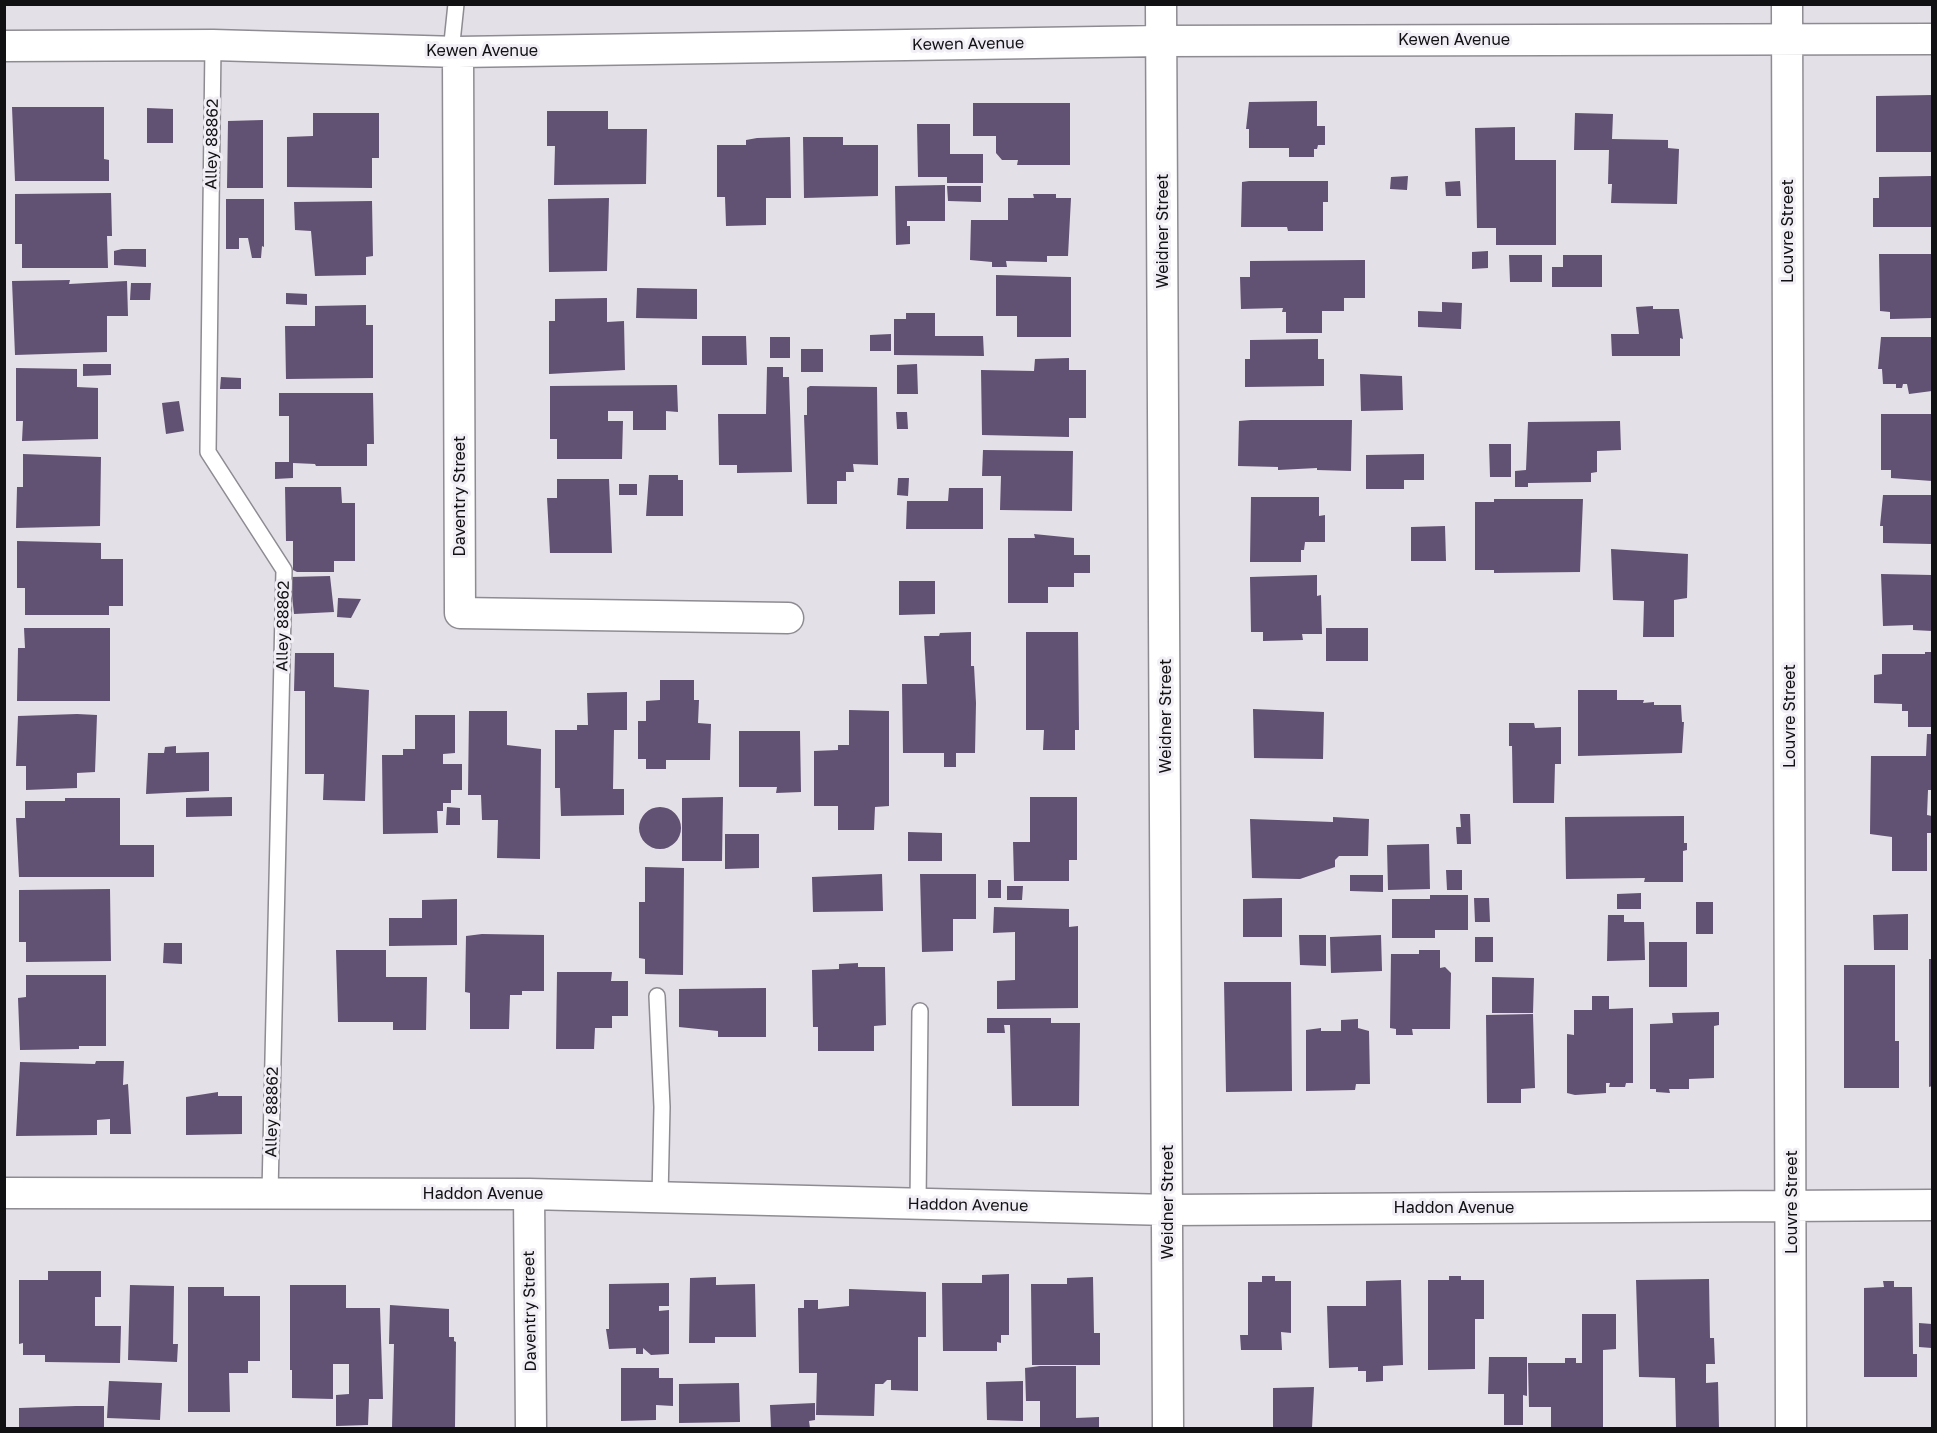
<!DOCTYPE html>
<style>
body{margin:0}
#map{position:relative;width:1937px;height:1433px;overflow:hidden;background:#e4e0e8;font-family:"Golos Text",sans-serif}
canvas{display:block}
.frame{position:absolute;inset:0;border:6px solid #111012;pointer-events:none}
</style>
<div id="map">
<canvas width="1937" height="1433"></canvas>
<div class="frame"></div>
</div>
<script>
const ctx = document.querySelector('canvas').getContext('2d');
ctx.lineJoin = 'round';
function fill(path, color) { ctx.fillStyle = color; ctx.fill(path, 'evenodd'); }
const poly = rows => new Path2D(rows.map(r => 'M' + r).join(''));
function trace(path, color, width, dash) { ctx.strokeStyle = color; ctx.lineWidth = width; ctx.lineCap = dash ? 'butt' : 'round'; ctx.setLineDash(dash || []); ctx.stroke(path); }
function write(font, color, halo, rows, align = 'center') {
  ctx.font = font + ' "Golos Text",sans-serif'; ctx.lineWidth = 6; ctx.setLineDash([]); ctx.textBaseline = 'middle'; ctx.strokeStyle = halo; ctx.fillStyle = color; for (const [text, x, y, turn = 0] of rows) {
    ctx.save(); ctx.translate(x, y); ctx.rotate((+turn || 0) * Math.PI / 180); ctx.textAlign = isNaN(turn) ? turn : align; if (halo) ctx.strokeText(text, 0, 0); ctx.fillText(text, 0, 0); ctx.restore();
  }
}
const building = poly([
 [1932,95,1932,152,1876,152,1876,96],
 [1317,101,1317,126,1325,126,1325,145,1318,145,1317,149,1314,149,1314,157,1289,157,1289,148,1249,148,1249,129,1246,129,1249,102],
 [973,103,1070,103,1070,165,1017,165,1018,160,1002,160,996,153,996,136,973,136],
 [12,107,104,107,104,159,109,160,109,181,15,181],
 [147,108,173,109,173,143,147,143],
 [547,111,608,111,608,129,647,129,646,184,554,185,555,146,547,146],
 [313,113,379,113,379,158,372,158,372,188,287,187,287,137,313,136],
 [1575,113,1613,114,1612,139,1668,140,1668,148,1679,149,1677,204,1611,203,1612,184,1608,184,1609,150,1574,150],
 [263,120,263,188,227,188,228,121],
 [917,124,950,124,950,154,983,154,983,183,947,183,947,177,918,177],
 [1515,127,1515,160,1556,160,1556,245,1496,245,1496,228,1477,228,1475,128],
 [790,137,791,198,766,198,766,225,726,226,725,197,717,197,717,145,746,145,746,140,757,138],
 [803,137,843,137,843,145,878,145,878,196,804,198],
 [1408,176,1407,190,1390,189,1391,177],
 [1932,176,1932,227,1873,227,1873,198,1879,198,1879,177],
 [1249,181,1328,181,1328,202,1323,202,1323,231,1288,231,1287,227,1241,227,1242,182],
 [1460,181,1461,196,1446,196,1445,182],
 [945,185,945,221,907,221,907,226,910,226,910,244,896,245,895,186],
 [947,186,981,186,981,202,948,201],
 [111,193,112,236,107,236,108,268,22,268,22,244,15,244,15,194],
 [1033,194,1056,194,1056,198,1071,198,1068,256,1047,256,1047,262,1006,261,1007,267,992,267,992,262,970,260,971,220,1008,220,1008,198,1034,198],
 [609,198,607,271,549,272,548,199],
 [226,199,264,199,264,247,262,246,261,258,252,258,248,238,239,238,239,249,226,249],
 [372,201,373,256,366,257,366,275,315,276,311,231,295,230,294,202],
 [122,249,146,249,146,267,114,265,114,251],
 [1488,251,1488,268,1472,269,1472,252],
 [1879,254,1932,254,1932,318,1890,319,1890,312,1880,311],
 [1509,255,1542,255,1542,282,1510,282],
 [1563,255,1602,255,1602,287,1552,287,1552,267,1563,267],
 [1365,260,1365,298,1344,298,1344,311,1322,311,1322,333,1286,333,1286,312,1282,312,1283,308,1241,309,1240,277,1250,277,1250,261],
 [996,275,1071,277,1071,337,1017,337,1017,316,996,316],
 [70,280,69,284,127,281,128,316,107,316,107,352,15,355,12,281],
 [131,283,151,283,150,300,130,300],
 [637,288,697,289,697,319,636,318],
 [286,293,307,294,307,305,286,304],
 [607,298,607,322,624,321,625,370,549,374,549,321,555,321,555,299],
 [1442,302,1462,303,1461,329,1418,327,1418,311,1442,312],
 [366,305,366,325,373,325,373,378,286,379,285,326,315,326,315,306],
 [1653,306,1653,309,1679,309,1683,339,1680,338,1680,356,1612,356,1611,334,1639,334,1636,307],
 [906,313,935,313,935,336,983,336,984,356,894,355,894,319,906,319],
 [891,334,891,351,870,351,870,335],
 [702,336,746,336,747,365,702,365],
 [770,337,790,337,790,358,770,358],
 [1881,337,1932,337,1932,391,1909,394,1907,384,1903,384,1902,388,1896,388,1896,384,1883,384,1882,369,1878,369],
 [1318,339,1318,359,1324,359,1324,386,1245,387,1245,359,1250,359,1250,340],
 [801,349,823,349,823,372,801,372],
 [1069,358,1069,370,1086,370,1086,418,1069,418,1069,437,982,435,981,370,1034,371,1035,359],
 [83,364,111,364,111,375,83,376],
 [917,364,918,394,897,394,897,365],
 [767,367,783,367,783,377,789,377,792,472,737,473,737,465,719,465,718,414,766,414],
 [16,368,77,369,77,387,98,388,98,439,22,441,23,421,16,421],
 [1360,374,1402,376,1403,410,1361,411],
 [221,377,241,378,241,389,220,389],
 [677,385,678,412,666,411,666,430,633,430,633,411,608,411,608,421,623,421,622,459,557,459,557,439,550,439,550,386],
 [810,386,877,387,878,465,853,464,854,472,846,472,846,481,837,481,837,504,807,504,804,415,807,415,807,388],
 [279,393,373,393,374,444,367,444,367,466,316,466,315,464,293,463,293,478,275,479,275,462,289,462,289,416,279,416],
 [179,401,184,431,166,434,162,403],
 [896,412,907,412,908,429,897,429],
 [1881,414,1932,414,1932,481,1891,478,1891,470,1881,470],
 [1251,420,1352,420,1351,471,1317,470,1317,468,1278,470,1278,467,1238,466,1239,421],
 [1620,421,1621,450,1597,451,1597,472,1591,473,1591,482,1528,483,1528,487,1515,487,1515,471,1526,470,1528,422],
 [1489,444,1511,444,1511,477,1490,477],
 [983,450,1073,451,1072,511,1000,510,1001,476,982,476],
 [23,454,101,457,100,526,16,528,17,487,23,487],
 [1424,454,1424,480,1404,480,1404,489,1366,489,1366,455],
 [649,475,678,475,678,480,683,480,683,516,646,516],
 [898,478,909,478,908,496,897,495],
 [557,479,609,479,612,553,550,553,547,498,557,498],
 [619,484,637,484,637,495,619,495],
 [285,487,341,487,342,503,355,503,355,561,334,561,334,572,297,572,293,570,293,541,286,541],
 [949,488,983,488,983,529,906,529,907,501,948,501],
 [1883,495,1932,495,1932,544,1883,543,1883,526,1880,526],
 [1251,497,1319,497,1319,516,1325,515,1325,542,1305,542,1304,550,1301,550,1301,562,1250,562],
 [1494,499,1583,499,1580,572,1494,573,1494,570,1475,570,1475,502,1494,502],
 [1445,526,1446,561,1411,561,1411,527],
 [1034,534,1074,538,1074,555,1090,555,1090,573,1074,573,1074,587,1048,587,1048,603,1008,603,1008,538,1035,538],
 [17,541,101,543,101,559,123,559,123,606,109,606,109,615,25,615,25,588,17,588],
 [1611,549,1688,554,1687,598,1674,600,1674,637,1643,637,1644,601,1613,600],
 [1881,574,1932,575,1932,631,1913,630,1913,625,1883,626],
 [1317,575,1317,596,1321,595,1322,634,1302,634,1303,640,1263,641,1263,632,1251,632,1250,577],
 [330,576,334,612,294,614,290,577],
 [899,581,935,581,935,614,899,615],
 [338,598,361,599,351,618,337,617],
 [24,628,110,628,110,701,17,701,18,648,25,648],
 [1326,628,1368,628,1368,661,1326,661],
 [971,632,971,666,974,666,976,703,975,753,956,753,956,767,944,767,944,753,903,753,902,684,927,684,924,636,939,636,940,633],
 [1026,632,1078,632,1079,730,1075,730,1075,750,1043,750,1044,730,1026,730],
 [1925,652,1932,652,1932,727,1908,727,1908,711,1902,711,1902,704,1874,703,1874,675,1882,674,1882,654,1925,654],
 [295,653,334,653,334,687,369,690,365,801,323,800,324,774,305,774,305,691,294,691],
 [660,680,694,680,694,700,699,700,698,723,711,724,710,760,666,760,666,769,646,769,646,759,638,759,638,721,646,721,646,701,660,700],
 [1578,690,1617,690,1617,700,1644,700,1643,703,1654,702,1654,705,1681,705,1682,722,1684,722,1682,753,1578,756],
 [627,692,627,730,614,730,613,789,624,789,624,815,561,816,560,788,555,788,555,730,577,730,577,725,588,725,587,693],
 [1253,709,1324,712,1323,759,1254,758],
 [849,710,889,711,889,806,875,807,874,830,838,830,838,806,814,806,814,751,838,750,838,745,849,745],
 [469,711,507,711,507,745,541,749,540,859,497,858,498,820,482,820,481,795,468,795],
 [77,714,97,715,95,772,77,773,77,788,26,790,26,766,16,766,18,716],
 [415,715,455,715,455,753,443,754,443,764,462,764,462,790,451,790,451,803,443,803,443,811,437,811,438,833,383,834,382,755,403,755,403,749,415,749],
 [1509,723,1534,723,1535,728,1561,727,1561,764,1555,764,1554,803,1513,803,1512,746,1509,746],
 [739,731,800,731,801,792,776,793,777,787,739,787],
 [1927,734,1932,734,1932,790,1928,790,1927,815,1932,816,1932,827,1931,833,1927,833,1927,871,1892,871,1892,837,1870,834,1871,756,1926,756],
 [176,746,176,753,209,752,209,791,146,794,148,753,164,753,165,747],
 [232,797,232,816,186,817,186,798],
 [723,797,722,861,682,861,682,798],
 [1030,797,1077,797,1077,860,1069,860,1069,881,1014,881,1013,842,1030,842],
 [65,798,120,798,120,845,154,845,154,877,19,877,16,818,25,818,25,801,65,801],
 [447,807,460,808,460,825,446,825],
 '639 828a21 21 0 1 1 42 0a21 21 0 1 1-42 0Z',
 [1460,814,1470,814,1471,844,1457,844,1456,827,1461,827],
 [1684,816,1684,843,1687,843,1687,850,1683,851,1683,882,1644,882,1645,878,1566,879,1565,817],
 [1333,817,1369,819,1368,856,1339,856,1335,860,1335,867,1300,879,1252,878,1250,819,1333,822],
 [908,832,942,833,942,861,908,861],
 [725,834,759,834,759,868,725,869],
 [1429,844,1430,889,1388,890,1387,845],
 [645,867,684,868,683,975,645,974,645,959,639,958,639,902,645,902],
 [1446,870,1462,870,1462,890,1447,890],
 [882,874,883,911,813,912,812,877],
 [920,874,976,874,976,919,953,919,953,951,922,952],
 [1350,875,1383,875,1383,892,1350,891],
 [988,880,1001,880,1001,898,988,898],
 [1007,886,1023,886,1022,900,1007,900],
 [110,889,111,961,26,962,26,942,19,942,19,890],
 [1641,893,1641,909,1617,909,1617,894],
 [1430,895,1468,895,1468,930,1435,930,1435,938,1392,938,1392,899,1430,899],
 [1282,898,1282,937,1243,937,1243,899],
 [1474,898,1489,898,1490,922,1475,922],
 [457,899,457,945,389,946,389,918,422,918,422,900],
 [1696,902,1713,902,1713,934,1696,934],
 [994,907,1069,909,1069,927,1078,926,1078,1008,997,1009,997,981,1015,980,1015,932,993,933],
 [1908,914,1908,950,1874,950,1873,915],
 [1608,915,1624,915,1624,922,1644,922,1645,960,1607,961],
 [482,934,544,935,544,991,522,991,522,995,510,995,509,1029,470,1029,470,993,465,992,466,936],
 [1299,935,1326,935,1326,966,1300,965],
 [1381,935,1382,971,1331,973,1330,937],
 [1475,937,1493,937,1493,962,1475,962],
 [1649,942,1687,942,1687,987,1649,987],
 [164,943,182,943,182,964,163,963],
 [336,950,386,950,386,977,427,977,426,1030,393,1030,393,1022,338,1022],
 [1419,950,1440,950,1440,968,1445,967,1451,973,1450,1029,1412,1029,1413,1035,1396,1035,1396,1029,1390,1028,1391,954,1419,954],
 [1929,959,1932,959,1932,1086,1929,1087],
 [858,963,858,967,885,967,886,1025,874,1026,874,1051,818,1051,818,1027,813,1027,812,970,839,969,839,964],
 [1844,965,1895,965,1895,1041,1899,1041,1899,1088,1844,1088],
 [557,972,612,972,611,981,628,981,628,1016,612,1016,612,1028,595,1028,594,1049,556,1049],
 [26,975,106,975,106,1046,79,1046,79,1049,20,1050,18,998,26,997],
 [1492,977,1534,978,1533,1013,1492,1013],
 [1224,982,1291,982,1292,1091,1226,1092],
 [766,988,766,1037,718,1037,718,1031,679,1027,679,989],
 [1592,996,1609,996,1609,1009,1633,1008,1633,1083,1626,1083,1625,1087,1609,1087,1610,1083,1606,1083,1606,1093,1575,1095,1567,1093,1567,1034,1574,1035,1574,1010,1592,1010],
 [1719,1012,1719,1025,1714,1026,1714,1078,1689,1079,1689,1089,1669,1089,1670,1093,1656,1092,1656,1089,1650,1089,1650,1024,1673,1023,1672,1013],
 [1533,1014,1535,1088,1521,1089,1521,1103,1487,1103,1486,1015],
 [987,1018,1051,1018,1051,1023,1080,1023,1079,1106,1012,1106,1010,1025,1004,1025,1005,1033,987,1033],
 [1358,1019,1358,1028,1369,1031,1370,1084,1356,1084,1355,1090,1306,1091,1306,1030,1321,1028,1321,1031,1341,1031,1341,1020],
 [96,1061,124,1061,123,1085,128,1084,131,1134,110,1134,110,1119,97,1120,97,1135,16,1136,20,1062,95,1064],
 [218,1092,218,1096,242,1096,242,1134,186,1135,186,1097],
 [48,1271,101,1271,101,1297,95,1297,95,1326,121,1326,120,1363,45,1362,45,1355,23,1355,23,1343,19,1344,19,1280,48,1280],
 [1009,1274,1009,1335,1001,1335,1001,1343,997,1342,997,1351,943,1351,942,1283,982,1283,982,1275],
 [1262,1276,1275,1276,1275,1281,1291,1281,1291,1333,1281,1332,1282,1350,1241,1350,1240,1335,1248,1335,1248,1282,1262,1282],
 [1449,1276,1461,1276,1461,1280,1484,1280,1484,1319,1475,1319,1475,1369,1428,1370,1428,1280,1449,1280],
 [716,1277,716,1285,755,1284,756,1337,715,1337,715,1343,689,1343,690,1278],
 [1093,1277,1094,1333,1100,1333,1100,1365,1032,1365,1031,1284,1067,1284,1067,1278],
 [1709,1279,1710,1338,1714,1338,1715,1364,1706,1364,1706,1383,1718,1382,1719,1428,1676,1428,1675,1378,1639,1377,1636,1280],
 [1401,1280,1403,1365,1383,1366,1383,1381,1366,1382,1366,1371,1358,1371,1358,1367,1329,1368,1327,1306,1366,1306,1366,1281],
 [1883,1281,1894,1281,1894,1287,1912,1287,1913,1354,1917,1354,1917,1377,1864,1377,1864,1288,1884,1287],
 [669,1283,669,1306,659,1306,659,1311,669,1310,669,1354,651,1355,643,1348,643,1354,636,1354,636,1348,609,1349,606,1329,609,1329,609,1284],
 [130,1285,174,1286,173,1344,178,1344,177,1362,128,1360],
 [290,1285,346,1285,346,1308,380,1308,383,1399,369,1399,368,1425,336,1426,336,1395,349,1394,349,1364,333,1364,333,1399,292,1398,292,1370,290,1370],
 [188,1287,224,1287,224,1296,260,1296,260,1361,248,1361,248,1373,229,1373,230,1412,188,1412],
 [849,1289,926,1292,926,1337,918,1337,918,1391,891,1390,891,1380,887,1380,883,1384,875,1384,874,1416,816,1415,817,1373,799,1373,798,1308,804,1308,804,1300,818,1300,818,1309,849,1306],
 [390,1305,449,1309,449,1337,454,1337,454,1341,456,1342,455,1427,392,1428,394,1344,389,1344],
 [1582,1314,1616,1314,1616,1349,1603,1350,1603,1428,1551,1428,1551,1407,1529,1407,1528,1363,1565,1363,1565,1358,1576,1358,1576,1363,1582,1363],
 [1919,1323,1932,1324,1932,1348,1919,1347],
 [1489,1357,1527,1357,1527,1396,1523,1395,1523,1425,1504,1425,1504,1394,1488,1394],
 [1040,1366,1076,1366,1076,1418,1099,1417,1099,1428,1040,1428,1040,1401,1026,1401,1025,1368],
 [621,1368,659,1368,659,1378,673,1378,673,1406,656,1405,656,1420,621,1421],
 [109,1381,162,1383,160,1420,107,1418],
 [1023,1381,1023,1421,987,1420,986,1382],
 [739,1383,740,1422,679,1423,679,1384],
 [1314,1387,1312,1428,1273,1428,1273,1388],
 [815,1403,815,1420,809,1421,810,1428,771,1428,770,1405],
 [76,1406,104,1406,104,1428,19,1428,19,1408]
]);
const lane = poly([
 [213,45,208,452,284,570,270,1192],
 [451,52,456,4],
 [657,996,662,1107,660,1197],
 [918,1204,920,1011]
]);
const street = poly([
 [1161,4,1168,1428],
 [1787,4,1791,1428],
 [4,46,213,45,458,52,1162,41,1932,39],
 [458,52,460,613,788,618],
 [4,1193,529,1194,1169,1210,1932,1205],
 [529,1194,531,1428]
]);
const streetNames = [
 ["Kewen Avenue",1454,40],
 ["Kewen Avenue",968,44,-1],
 ["Kewen Avenue",482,51],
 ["Alley 88862",212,144,-89],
 ["Weidner Street",1163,231,-90],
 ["Louvre Street",1788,231,-90],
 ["Daventry Street",460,496,-90],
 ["Alley 88862",283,626,-89],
 ["Weidner Street",1166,716,-90],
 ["Louvre Street",1790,716,-90],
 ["Alley 88862",272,1112,-89],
 ["Haddon Avenue",483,1194],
 ["Weidner Street",1168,1202,-90],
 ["Louvre Street",1792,1202,-90],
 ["Haddon Avenue",968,1205,1],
 ["Haddon Avenue",1454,1208],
 ["Daventry Street",530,1311,-91]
];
fill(building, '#615172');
trace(lane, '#8e8b92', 18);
trace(street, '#8e8b92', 33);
trace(lane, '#fff', 15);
trace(street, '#fff', 30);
write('16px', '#111012', '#f1eef5', streetNames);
</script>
